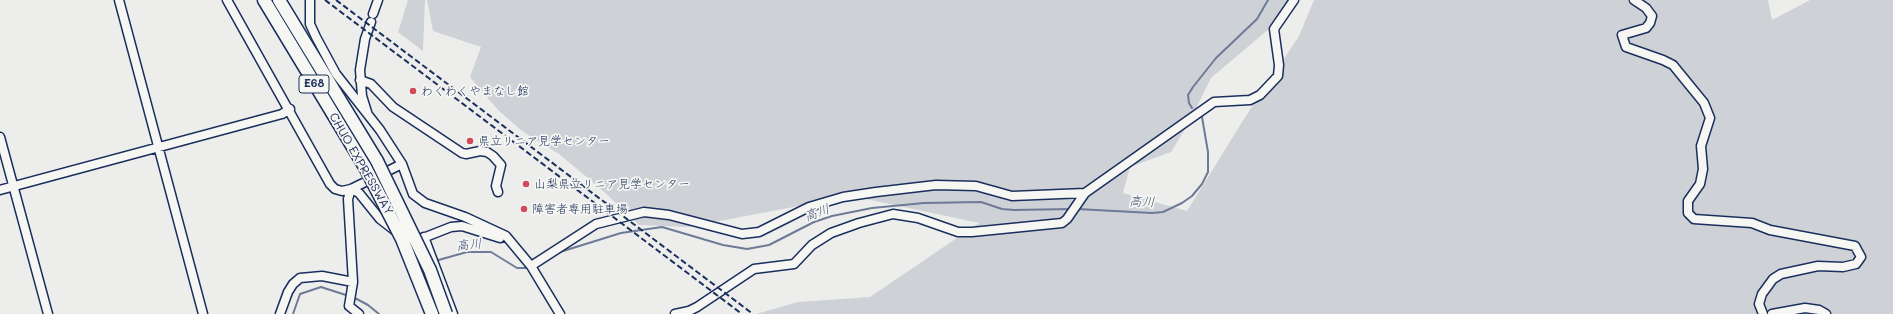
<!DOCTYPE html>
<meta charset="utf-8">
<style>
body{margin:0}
canvas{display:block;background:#edeeec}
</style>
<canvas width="1893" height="314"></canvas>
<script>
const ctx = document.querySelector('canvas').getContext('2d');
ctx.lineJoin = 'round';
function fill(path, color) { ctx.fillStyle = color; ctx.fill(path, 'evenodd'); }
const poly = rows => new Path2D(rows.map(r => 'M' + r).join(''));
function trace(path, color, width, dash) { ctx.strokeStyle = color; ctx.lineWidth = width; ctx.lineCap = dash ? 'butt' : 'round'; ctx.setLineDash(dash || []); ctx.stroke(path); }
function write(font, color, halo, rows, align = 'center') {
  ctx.font = font + ' Mali,"Klee One",sans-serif'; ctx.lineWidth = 3.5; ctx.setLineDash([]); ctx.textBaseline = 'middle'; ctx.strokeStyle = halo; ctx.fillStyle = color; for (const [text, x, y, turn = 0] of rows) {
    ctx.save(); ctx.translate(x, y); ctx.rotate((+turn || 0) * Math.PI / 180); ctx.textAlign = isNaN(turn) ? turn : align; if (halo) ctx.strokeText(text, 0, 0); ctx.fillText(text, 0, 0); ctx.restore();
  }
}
const green = poly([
 [408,0,425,0,423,51,398,32],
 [427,0,1297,0,1295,7,1211,78,1190,121,1171,152,1130,167,1123,193,1187,211,1244,119,1299,36,1314,0,1768,0,1772,20,1810,0,1893,0,1893,314,756,314,798,302,870,297,979,223,852,196,688,227,639,225,601,189,559,154,522,131,498,110,470,77,481,47,433,31]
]);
const stream = poly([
 [1192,108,1189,103,1188,95,1193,87,1216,58,1257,19,1268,0],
 [1077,209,1152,213,1163,212,1182,203,1192,196,1202,184,1208,172,1208,152,1202,117],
 [560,252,621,233,662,227,723,245,747,249,769,245,814,222,832,216,872,208,924,203,981,202,1002,209,1014,210,1072,209],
 [435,261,467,252,491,252,517,268,529,268],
 [353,297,368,305,379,314],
 [293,314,300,294,321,287,349,296]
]);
const minor = poly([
 [119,0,203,314],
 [227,0,330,184,335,189,342,191,351,189,402,164],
 [310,0,310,24,316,37,336,74,380,130,402,164,413,194,425,203,465,217,506,236,531,266,560,314],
 [1634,0,1646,8,1652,16,1650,23,1646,28,1622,35,1626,47,1663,60,1673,65,1704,103,1710,118,1701,146,1703,169,1700,184,1688,201,1688,213,1694,219,1752,223,1770,230,1855,246,1861,257,1856,264,1843,267,1818,266,1781,274,1773,279,1762,294,1759,304,1763,314],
 [373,14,378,0],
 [360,80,371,84,393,107,462,153,466,154,480,151,487,152,493,156,501,165,496,186,498,192],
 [367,112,362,96,360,70,365,39,371,22],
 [0,137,48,314],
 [351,189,359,193,380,219,398,233],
 [351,189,348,199,353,282,349,306,359,314],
 [0,190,282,114,290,109],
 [424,237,453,314],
 [410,239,423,238,451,227,462,226,500,238],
 [531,266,596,224,644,212,669,215,742,234,759,232,809,207,843,197,876,192,936,185,976,186,1012,196,1085,193,1214,102,1250,100,1260,95,1278,76,1279,65,1274,29,1294,0],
 [280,314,288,292,293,284,300,278,322,276,353,282],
 [675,314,689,311,697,307,754,269,794,264,812,245,831,233,859,223,893,214,918,218,958,232,972,232,1062,223,1067,219,1085,193],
 [1772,314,1805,308,1819,310,1826,314]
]);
const highway = poly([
 [264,0,365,167],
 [279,0,377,161]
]);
const rail = poly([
 [325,0,742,314],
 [336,0,753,314]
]);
const highwayBridge = poly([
 [377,161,430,270,446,314],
 [365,167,402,239,432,314]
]);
const markers = [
 [413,91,4,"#d1495b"],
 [470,141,4,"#d1495b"],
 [526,184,4,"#d1495b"],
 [524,209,4,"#d1495b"]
];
const shields = [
 [314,84,30]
];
const shieldNames = [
 ["E68",314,84]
];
const poiNames = [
 ["わくわくやまなし館",421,91],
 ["県立リニア見学センター",478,141],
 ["山梨県立リニア見学センター",534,184],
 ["障害者専用駐車場",532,209]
];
const streetNames = [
 ["CHUO EXPRESSWAY",361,164,60]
];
const waterNames = [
 ["高川",1142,202,2],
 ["高川",817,213,-19],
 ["高川",469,245,-7]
];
fill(green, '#ced2d7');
trace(stream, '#6e7a96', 2);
trace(minor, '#1b2f5e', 11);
trace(highway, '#1b2f5e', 15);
trace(minor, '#f6f6f2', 8);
trace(highway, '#f6f6f2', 12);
trace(rail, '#1b2f5e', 2, [6, 3]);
trace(highwayBridge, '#1b2f5e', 15, []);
trace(highwayBridge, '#f6f6f2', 12);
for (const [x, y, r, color] of markers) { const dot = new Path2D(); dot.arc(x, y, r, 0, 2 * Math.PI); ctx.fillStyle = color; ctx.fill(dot); trace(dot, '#f6f6f2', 1.5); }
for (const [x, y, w] of shields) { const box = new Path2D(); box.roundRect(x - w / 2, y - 9, w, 18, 3); ctx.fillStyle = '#f6f6f2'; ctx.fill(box); trace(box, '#1b2f5e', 1); }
write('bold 11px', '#1b2f5e', null, shieldNames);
write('12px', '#1b2f5e', '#f6f6f2', poiNames, 'left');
write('12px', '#1b2f5e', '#f6f6f2', streetNames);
write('italic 13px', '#44547a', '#f6f6f2', waterNames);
</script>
